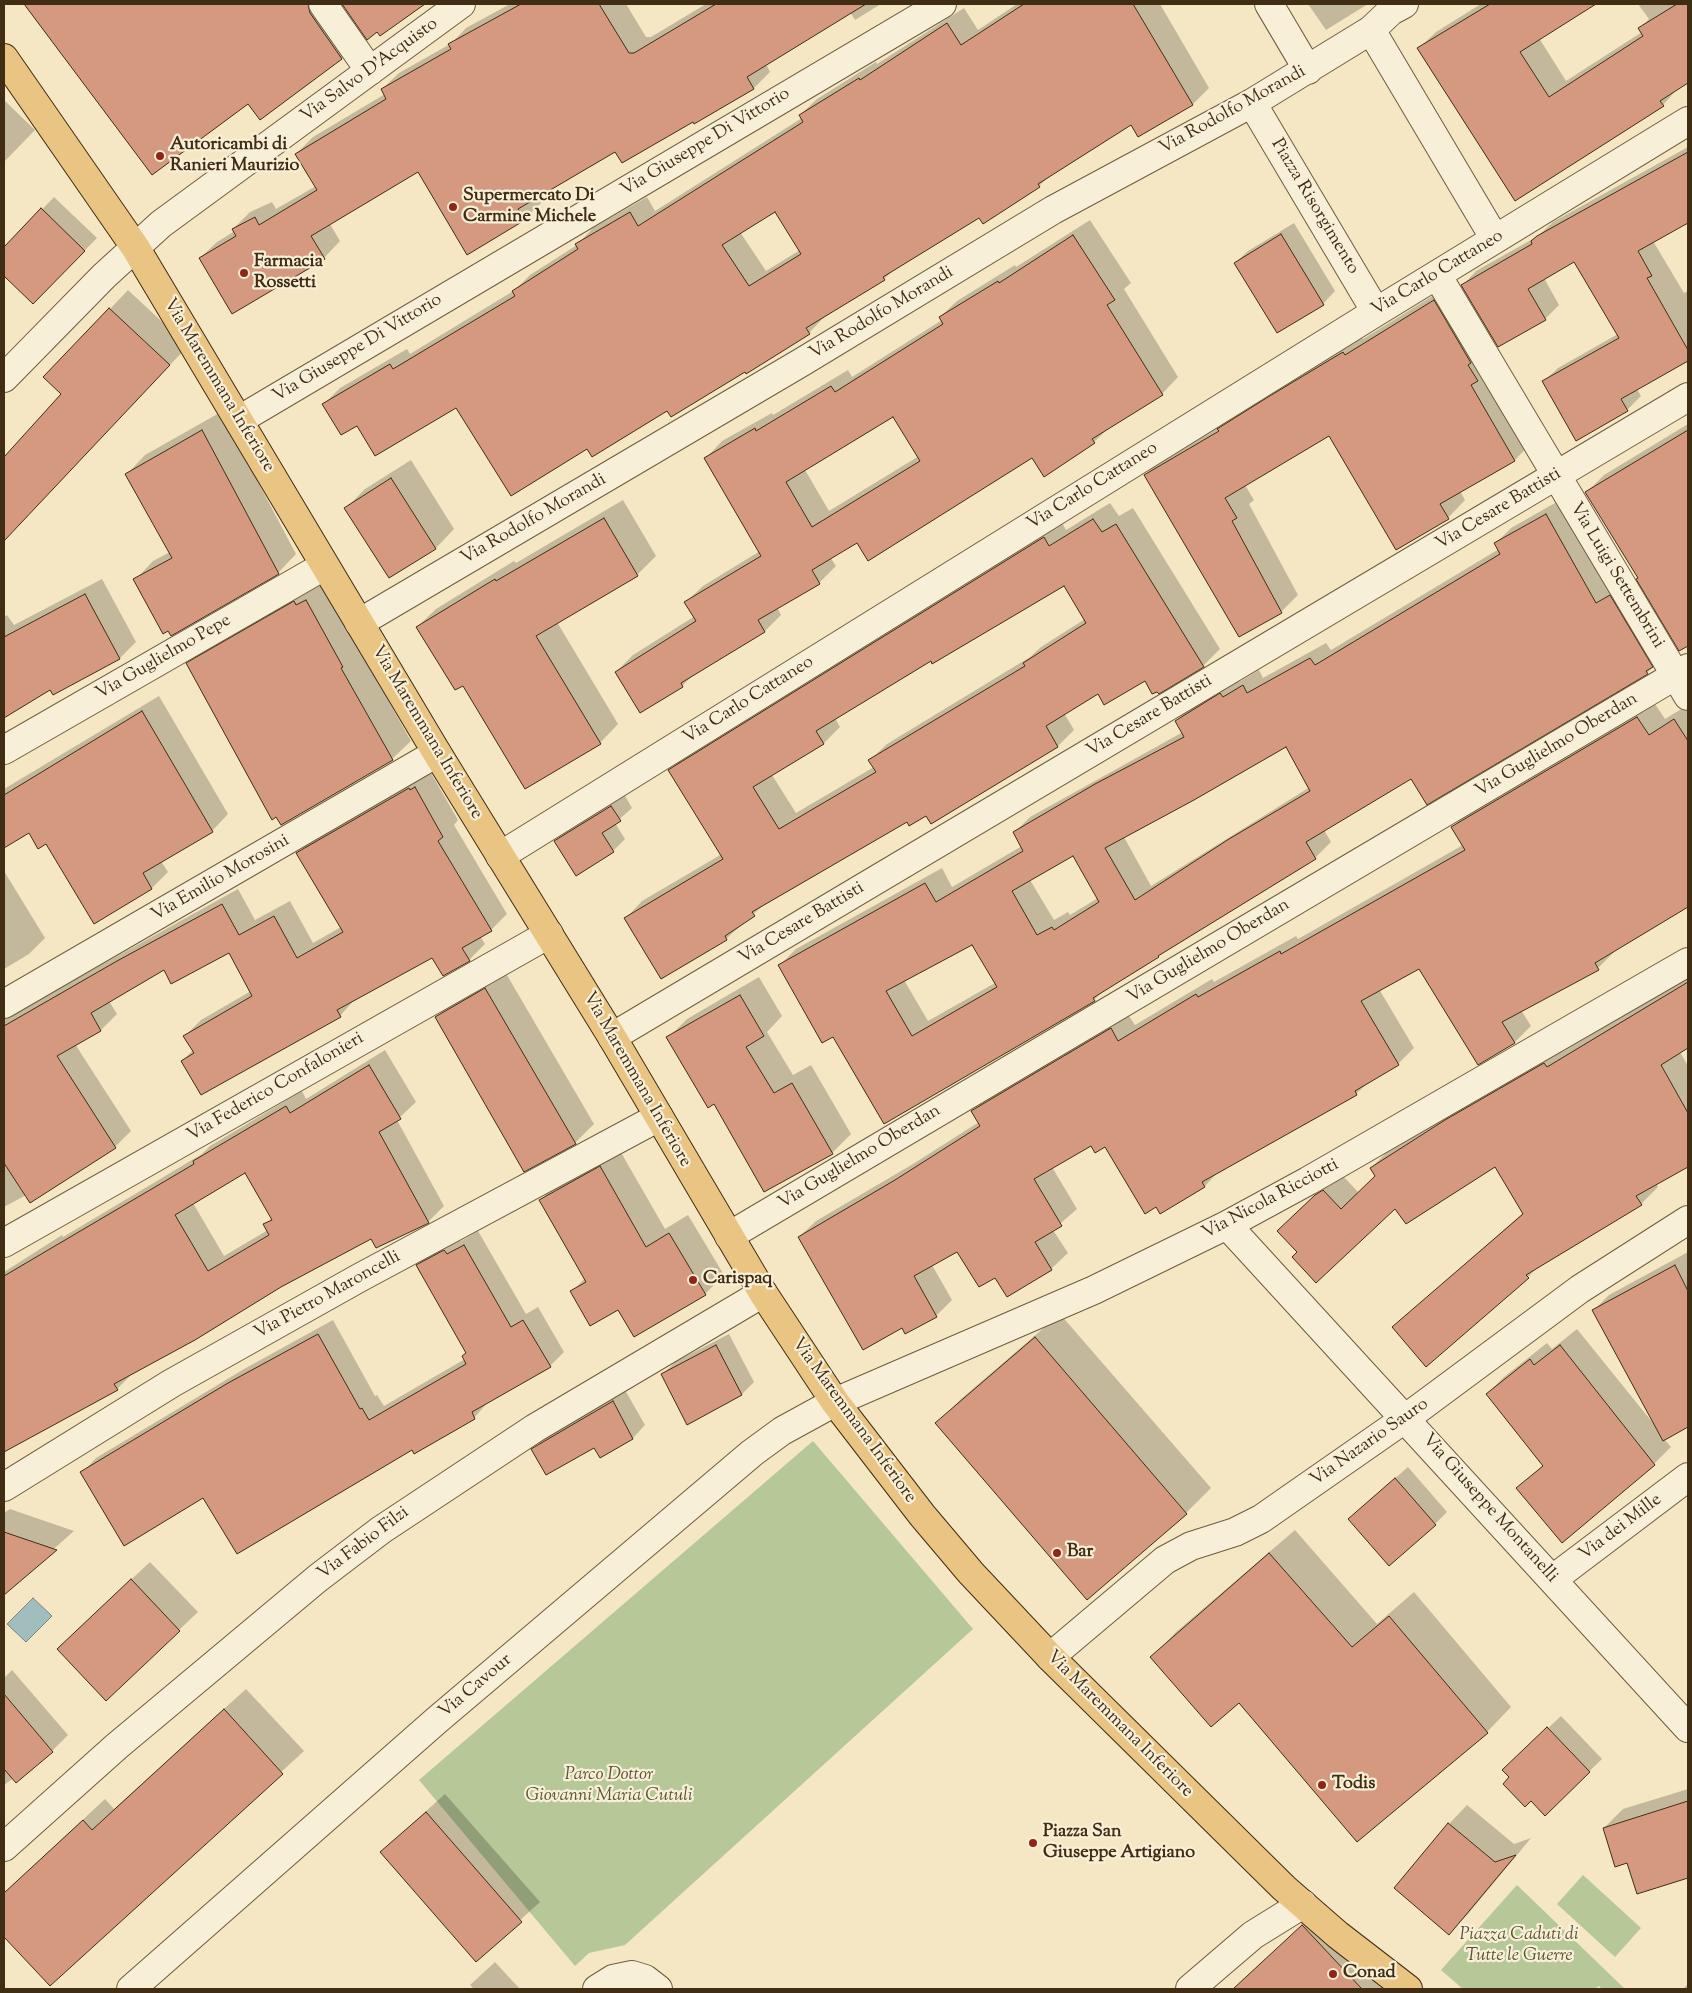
<!DOCTYPE html>
<style>
body{margin:0}
#map{position:relative;width:1692px;height:1993px;overflow:hidden;background:#f5e7c3;font-family:"Sorts Mill Goudy",serif}
canvas{display:block}
.frame{position:absolute;inset:0;border:5px solid #402d13;pointer-events:none}
</style>
<div id="map">
<canvas width="1692" height="1993"></canvas>
<div class="frame"></div>
</div>
<script>
const ctx = document.querySelector('canvas').getContext('2d');
ctx.lineJoin = 'round';
function fill(path, color) { ctx.fillStyle = color; ctx.fill(path, 'evenodd'); }
const poly = rows => new Path2D(rows.map(r => 'M' + r).join(''));
function trace(path, color, width, dash) { ctx.strokeStyle = color; ctx.lineWidth = width; ctx.lineCap = dash ? 'butt' : 'round'; ctx.setLineDash(dash || []); ctx.stroke(path); }
function write(font, color, halo, rows, align = 'center') {
  ctx.font = font + ' "Sorts Mill Goudy",serif'; ctx.lineWidth = 4.5; ctx.setLineDash([]); ctx.textBaseline = 'middle'; ctx.strokeStyle = halo; ctx.fillStyle = color; for (const [text, x, y, turn = 0] of rows) {
    ctx.save(); ctx.translate(x, y); ctx.rotate((+turn || 0) * Math.PI / 180); ctx.textAlign = isNaN(turn) ? turn : align; if (halo) ctx.strokeText(text, 0, 0); ctx.fillText(text, 0, 0); ctx.restore();
  }
}
const green = poly([
 [813,1441,973,1629,625,1945,589,1953,575,1966,419,1780],
 [1583,1875,1641,1928,1615,1957,1557,1904],
 [1517,1885,1625,1989,1602,1989,1599,1986,1594,1989,1463,1989,1441,1970]
]);
const water = poly([
 [33,1598,52,1616,26,1642,7,1624,33,1598]
]);
const shadow = poly([
 [25,4,333,4,359,41,342,58,261,118,248,102,47,35],
 [342,4,422,4,381,35,378,31,368,38],
 [510,4,626,4,646,37,651,37,706,4,881,4,855,20,850,12,766,64,770,72,754,88,695,123,693,120,616,150,537,196,541,203,524,219,418,170,330,224,340,241,324,258,200,258,217,242,235,231,233,229,250,212,272,202,276,209,316,186,296,154,313,137,385,94,382,89,399,73,452,43,466,28],
 [1017,4,1160,4,1209,88,1193,104,1138,136,1131,123,1051,175,1039,186,980,217,896,268,884,279,825,316,809,333,745,370,588,448,457,406,358,424,324,404,340,388,407,349,410,354,515,290,530,275,577,245,593,228,647,197,655,211,802,118,800,115,817,99,876,62,877,64,964,8,978,30],
 [775,210,800,250,766,271,740,232],
 [1308,4,1368,4,1326,30],
 [1481,4,1585,4,1571,18,1539,38,1566,81,1642,32,1640,28,1649,19,1638,4,1688,4,1688,82,1679,87,1663,105,1516,200,1419,48,1436,32],
 [4,100,35,130,4,162],
 [1688,147,1688,221,1653,241,1684,293,1688,291,1688,360,1637,389,1641,396,1627,410,1544,381,1558,368,1618,334,1575,260,1544,278,1559,305,1545,319,1463,285,1476,271,1538,236,1553,222],
 [54,197,97,238,33,303,4,274,4,249],
 [1090,220,1131,283,1124,289,1178,377,1162,394,1111,426,1094,442,1045,476,1032,457,857,541,830,557,836,566,819,583,777,607,781,615,765,631,694,674,682,686,616,672,633,655,695,616,686,602,703,586,760,551,706,458,722,441,772,413,773,415,848,370,852,377,942,320,940,317,957,301,1015,265,1016,267],
 [894,415,919,456,829,511,805,470],
 [1294,223,1335,291,1323,304,1235,263,1248,251],
 [1452,284,1532,442,1515,460,1460,491,1465,500,1448,518,1330,434,1245,485,1254,500,1249,504,1298,595,1281,612,1145,475,1163,458,1361,336,1363,339],
 [128,290,188,346,4,539,4,458,63,394,110,309],
 [221,412,296,554,278,573,135,580,153,561,170,552,127,474,145,455],
 [1688,424,1688,644,1680,649,1639,577,1587,492,1604,475],
 [411,460,454,529,436,548,389,576,346,508,365,489],
 [1562,499,1663,657,1647,673,1412,777,1324,830,1331,842,1315,858,1164,951,1106,988,1094,1000,884,1122,834,1035,780,965,796,949,942,868,952,887,1022,846,1014,833,1030,817,1183,732,1176,721,1192,705,1237,678,1239,682,1259,670,1263,678,1326,643,1331,650,1499,549,1495,544,1511,528],
 [1286,745,1310,787,1151,886,1124,837],
 [1073,855,1098,898,1070,915,1068,912,1054,920,1030,880],
 [972,943,995,983,928,1021,904,980],
 [623,500,656,556,637,575,557,622,618,724,600,743,463,684,417,627,436,609,514,561,516,563],
 [1110,503,1119,516,1133,508,1220,649,1203,666,1098,693,1064,713,1074,730,1058,746,926,814,907,820,769,900,726,939,661,977,626,918,642,901,722,854,670,770,686,754,1061,521,1066,530],
 [1064,584,1085,619,1041,647,1030,657,887,744,870,760,874,767,796,813,772,775,823,744,840,727,835,718,931,660],
 [102,579,136,642,120,658,50,688,4,716,4,617,7,615,14,625],
 [325,582,359,649,411,741,392,759,188,664,206,645,313,584,315,588],
 [159,696,228,814,212,831,161,861,168,872,152,888,95,922,46,842,29,832,4,846,4,789],
 [1653,701,1665,719,1688,705,1688,906,1613,950,1614,952,1598,968,1521,1010,1531,1026,1515,1042,1420,967,1379,989,1414,1048,1398,1064,1371,1080,1356,1094,1220,1170,1205,1186,1160,1212,1106,1145,1091,1144,1052,1167,1077,1209,1053,1230,1068,1253,1051,1269,1007,1296,995,1276,958,1250,932,1265,952,1300,936,1316,902,1326,799,1237,816,1221,913,1164,979,1122,973,1111,989,1095,1127,1013,1135,1025,1212,979,1214,982,1296,936,1298,939,1463,845,1453,827,1469,811],
 [425,773,426,775,431,773,458,820,454,825,507,914,491,930,480,936,485,944,469,960,433,956,355,999,340,1016,182,1061,193,1050,185,1036,201,1020,251,991,229,951,164,969,109,1001,117,1014,101,1030,75,1044,131,1131,115,1147,4,1207,4,1019,238,889,255,920,290,901,313,943,341,927,298,853,314,837],
 [624,794,632,808,615,823,625,839,613,851,555,841,568,829],
 [4,871,45,938,29,954,4,969],
 [504,970,594,1124,575,1143,525,1170,436,1017,455,999],
 [1688,976,1688,1047,1680,1052,1688,1066,1688,1164,1656,1183,1658,1187,1641,1204,1541,1264,1528,1277,1394,1327,1524,1212,1496,1165,1396,1207,1299,1252,1295,1214,1334,1178,1341,1174,1359,1193,1376,1176,1371,1168,1388,1151,1463,1103,1562,1047,1564,1051],
 [759,977,782,1016,767,1032,793,1075,811,1065,851,1134,832,1153,715,1103,668,1038,687,1019],
 [385,1050,416,1102,397,1120,444,1206,428,1222,377,1246,372,1237,281,1286,133,1373,117,1389,4,1451,4,1272,62,1235,63,1237,202,1154,210,1146,302,1091,306,1099],
 [246,1171,273,1217,265,1225,268,1230,224,1256,193,1203],
 [619,1149,665,1229,688,1215,724,1275,705,1294,618,1308,572,1292,585,1278,542,1199,560,1180],
 [478,1231,526,1314,538,1307,564,1352,550,1366,488,1402,474,1418,414,1452,412,1449,204,1497,82,1473,96,1458,244,1369,333,1320,375,1396,377,1395,384,1406,465,1359,463,1356,467,1352,417,1265,432,1251,459,1236,461,1241],
 [1688,1252,1688,1426,1664,1439,1671,1447,1654,1464,1518,1488,1544,1464,1487,1394,1504,1377,1547,1343,1552,1349,1577,1329,1657,1428,1593,1311,1609,1295],
 [1060,1314,1211,1488,1186,1513,1087,1598,937,1424,961,1399],
 [729,1334,754,1382,742,1394,688,1423,663,1374,675,1362],
 [625,1390,645,1425,633,1438,600,1456,594,1446,533,1450,545,1437],
 [1408,1467,1447,1512,1435,1524,1362,1507],
 [10,1509,74,1531,4,1593,4,1513],
 [1295,1530,1377,1624,1414,1592,1511,1707,1487,1732,1152,1657,1176,1632],
 [150,1562,198,1612,179,1630,77,1630],
 [12,1670,68,1735,52,1751,4,1785,4,1678],
 [246,1689,304,1751,50,1985,4,1935,4,1893,105,1799,114,1809],
 [1561,1716,1602,1759,1545,1814,1511,1777,1516,1758],
 [1688,1789,1688,1876,1638,1892,1628,1861,1604,1828,1623,1809],
 [445,1794,540,1902,476,1960,381,1852],
 [1467,1805,1514,1844,1531,1838,1468,1914,1449,1933,1449,1824],
 [1322,1907,1397,1989,1234,1989,1244,1979],
 [495,1962,520,1989,474,1989,470,1985],
 [1688,1984,1688,1989,1683,1989]
]);
const building = poly([
 [24,4,308,4,310,13,342,59,260,120,248,104,152,175,24,4],
 [342,4,425,4,380,36,377,32,367,40,342,4],
 [521,4,599,4,629,53,634,53,716,4,866,4,747,77,754,89,694,124,693,122,622,163,615,152,518,209,525,220,467,255,418,172,311,236,325,259,232,314,199,258,236,236,232,229,255,217,259,225,317,190,295,154,386,99,381,89,451,49,448,44,521,4],
 [1024,4,1133,4,1193,105,1138,137,1131,125,1038,184,1040,187,983,224,979,218,883,277,885,280,806,328,810,334,746,374,745,372,671,417,667,411,592,457,587,449,511,496,456,408,375,456,357,426,341,435,322,404,390,364,393,369,515,296,512,291,578,249,575,244,630,212,638,226,803,122,799,115,859,78,860,80,947,23,961,45,1024,4],
 [775,212,801,254,749,286,722,245,775,212],
 [1490,4,1596,4,1520,52,1549,97,1643,36,1638,28,1677,4,1688,4,1688,83,1660,101,1664,106,1515,201,1417,48,1490,4],
 [1688,152,1688,223,1638,251,1652,276,1647,278,1688,350,1688,361,1621,399,1628,411,1576,441,1542,381,1619,338,1574,262,1528,289,1546,320,1498,347,1461,285,1532,244,1531,241,1537,236,1688,152],
 [41,208,85,251,33,304,4,276,4,247,41,208],
 [1281,234,1324,305,1277,333,1234,263,1281,234],
 [1073,235,1115,300,1107,305,1163,395,1092,439,1095,443,1044,477,1032,458,868,561,857,543,812,570,820,584,758,620,765,632,681,683,683,687,640,713,615,672,696,621,684,602,761,556,704,458,755,428,756,431,831,386,835,392,943,324,939,317,998,281,999,283,1073,235],
 [893,417,920,461,812,527,786,482,893,417],
 [1434,300,1471,363,1468,365,1478,381,1471,385,1515,461,1440,504,1449,519,1396,550,1329,436,1225,498,1237,518,1232,521,1282,613,1239,637,1144,475,1219,431,1217,429,1268,397,1343,352,1345,355,1434,300],
 [109,308,170,365,4,541,4,457,61,394,43,377,109,308],
 [202,430,279,574,171,636,168,631,163,634,133,579,172,558,125,474,202,430],
 [1688,430,1688,646,1679,651,1636,579,1638,578,1585,492,1688,430],
 [391,478,436,549,389,578,344,508,391,478],
 [1546,514,1596,603,1610,595,1653,667,1646,671,1648,674,1427,805,1411,779,1306,842,1316,859,1158,956,1159,957,1093,998,1095,1001,884,1124,833,1037,822,1043,778,965,925,883,936,902,1023,851,1013,832,1095,784,1184,737,1175,721,1220,693,1223,697,1243,685,1247,693,1310,658,1315,665,1500,554,1494,543,1546,514],
 [1286,747,1310,791,1229,839,1135,900,1105,848,1194,800,1286,747],
 [1073,856,1099,902,1054,930,1052,927,1037,935,1012,891,1073,856],
 [972,945,997,987,912,1036,886,991,972,945],
 [604,518,638,576,536,636,601,744,525,789,463,686,455,690,416,627,495,579,496,581,604,518],
 [1093,519,1102,532,1116,524,1204,667,1159,694,1157,692,1152,694,1145,681,1104,705,1098,694,1046,726,1058,747,931,824,926,816,909,826,907,822,752,912,755,916,725,936,727,940,661,979,624,918,723,859,668,770,1044,537,1049,546,1093,519],
 [1064,586,1086,623,1023,663,1025,666,868,760,876,772,779,829,753,787,824,744,816,731,931,661,932,664,1064,586],
 [85,594,120,659,53,695,50,690,4,718,4,637,85,594],
 [306,600,343,667,341,668,393,760,281,825,276,817,272,820,186,663,294,601,296,605,306,600],
 [142,711,213,832,143,873,152,889,94,924,46,844,38,849,29,833,4,848,4,795,142,711],
 [1637,717,1649,735,1674,719,1688,741,1688,907,1595,963,1599,970,1502,1022,1515,1043,1478,1065,1419,969,1361,1001,1399,1065,1355,1091,1357,1095,1202,1182,1205,1187,1160,1214,1156,1207,1145,1214,1105,1147,1095,1153,1091,1146,1034,1179,1062,1226,1035,1242,1052,1270,1007,1297,995,1278,979,1287,957,1252,914,1276,937,1317,905,1334,902,1328,863,1350,798,1237,895,1180,980,1126,971,1111,1111,1028,1118,1041,1196,994,1198,997,1280,951,1281,954,1465,850,1451,827,1637,717],
 [415,787,443,837,438,841,492,931,462,948,470,961,443,976,432,958,337,1010,341,1017,201,1095,181,1061,194,1053,183,1036,252,996,229,953,171,984,164,970,91,1013,101,1031,57,1056,116,1148,30,1203,4,1163,4,1026,117,961,222,904,239,935,274,916,297,958,343,932,296,853,409,788,410,790,415,787],
 [611,806,621,821,602,833,614,852,576,876,554,841,611,806],
 [1688,982,1688,1048,1661,1065,1688,1113,1688,1167,1636,1196,1642,1205,1526,1275,1529,1278,1426,1367,1392,1327,1523,1214,1495,1167,1406,1224,1395,1209,1316,1283,1292,1257,1297,1252,1277,1231,1315,1195,1323,1190,1341,1209,1375,1176,1370,1168,1445,1120,1544,1063,1547,1067,1688,982],
 [485,988,576,1144,524,1172,435,1017,485,988],
 [740,995,764,1036,746,1047,774,1093,792,1083,833,1154,764,1192,714,1104,708,1108,666,1037,740,995],
 [369,1065,401,1119,379,1132,429,1223,376,1248,371,1239,281,1287,195,1340,114,1384,118,1390,4,1452,4,1276,194,1164,193,1161,286,1106,290,1113,369,1065],
 [245,1173,272,1220,263,1224,269,1235,208,1271,175,1215,245,1173],
 [600,1166,646,1247,669,1233,706,1295,634,1337,618,1310,590,1326,570,1291,586,1282,539,1200,600,1166],
 [464,1245,511,1327,523,1320,551,1367,472,1412,475,1419,414,1454,412,1450,237,1554,203,1498,124,1546,80,1472,228,1383,318,1334,360,1409,362,1408,369,1420,466,1364,462,1356,466,1353,416,1265,444,1250,447,1254,464,1245],
 [1675,1265,1688,1291,1688,1427,1663,1441,1592,1310,1675,1265],
 [1035,1337,1187,1514,1087,1600,935,1423,1035,1337],
 [716,1345,742,1395,687,1425,661,1374,716,1345],
 [1560,1345,1655,1465,1562,1543,1516,1488,1543,1466,1486,1394,1530,1359,1534,1365,1560,1345],
 [613,1401,633,1439,600,1458,594,1448,546,1475,531,1449,613,1401],
 [1395,1478,1436,1525,1389,1566,1348,1519,1395,1478],
 [4,1532,57,1550,4,1595,4,1532],
 [1269,1553,1352,1647,1389,1616,1488,1733,1357,1842,1239,1703,1211,1727,1150,1657,1269,1553],
 [131,1579,180,1631,106,1701,57,1649,131,1579],
 [4,1694,53,1752,16,1783,4,1769,4,1694],
 [224,1709,283,1774,50,1986,4,1937,4,1893,83,1820,92,1830,224,1709],
 [1547,1727,1590,1772,1545,1816,1531,1801,1525,1807,1503,1784,1509,1777,1502,1770,1547,1727],
 [1688,1801,1688,1878,1637,1894,1627,1863,1615,1867,1603,1828,1688,1801],
 [426,1812,522,1922,476,1962,380,1852,426,1812],
 [1448,1823,1495,1862,1516,1855,1449,1935,1394,1888,1448,1823],
 [1302,1925,1362,1989,1233,1989,1302,1925]
]);
const minor = poly([
 [323,4,370,71],
 [1269,4,1308,70],
 [1371,30,1495,239],
 [1252,103,1376,312],
 [1437,275,1688,696],
 [4,378,104,276,161,224,461,4],
 [239,420,942,4],
 [359,623,802,362,1053,210,1252,103,1371,30,1391,11,1404,4],
 [4,750,324,566],
 [500,856,1376,312,1688,121],
 [4,1004,437,753],
 [612,1037,1688,397],
 [1227,1225,1688,1728],
 [729,1236,1688,668],
 [4,1243,549,934],
 [4,1487,172,1383,359,1278,659,1117],
 [1553,1579,1688,1477],
 [1050,1657,1165,1560,1191,1546,1235,1532,1261,1519,1406,1418,1580,1289,1688,1220],
 [4,1847,117,1746,318,1578,381,1530,535,1428,763,1293],
 [131,1989,437,1720,752,1453,782,1431,835,1402,1094,1290,1227,1225,1308,1181,1688,962],
 [597,1989,613,1979,632,1975,645,1979,658,1989],
 [1190,1989,1253,1935,1303,1904]
]);
const major = poly([
 [4,58,135,247,437,753,612,1037,763,1293,835,1402,922,1515,971,1573,1050,1657,1284,1888,1338,1935,1408,1989]
]);
const markers = [
 [160,156,5,"#8f2418"],
 [453,207,5,"#8f2418"],
 [244,273,5,"#8f2418"],
 [693,1280,5,"#8f2418"],
 [1057,1553,5,"#8f2418"],
 [1322,1785,5,"#8f2418"],
 [1033,1843,5,"#8f2418"],
 [1333,1974,5,"#8f2418"]
];
const streetNames = [
 ["Via Salvo D'Acquisto",370,71,-36],
 ["Via Rodolfo Morandi",1233,111,-29],
 ["Via Giuseppe Di Vittorio",706,143,-31],
 ["Piazza Risorgimento",1314,207,59],
 ["Via Carlo Cattaneo",1438,274,-31],
 ["Via Rodolfo Morandi",882,314,-31],
 ["Via Giuseppe Di Vittorio",358,349,-31],
 ["Via Maremmana Inferiore",218,386,59],
 ["Via Carlo Cattaneo",1093,487,-32],
 ["Via Cesare Battisti",1499,510,-31],
 ["Via Rodolfo Morandi",534,520,-30],
 ["Via Luigi Settembrini",1616,576,59],
 ["Via Guglielmo Pepe",164,658,-30],
 ["Via Carlo Cattaneo",749,701,-32],
 ["Via Cesare Battisti",1150,717,-31],
 ["Via Maremmana Inferiore",426,733,59],
 ["Via Guglielmo Oberdan",1557,746,-31],
 ["Via Emilio Morosini",221,879,-30],
 ["Via Cesare Battisti",802,924,-31],
 ["Via Guglielmo Oberdan",1209,952,-31],
 ["Via Maremmana Inferiore",636,1080,60],
 ["Via Federico Confalonieri",276,1088,-30],
 ["Via Guglielmo Oberdan",860,1158,-31],
 ["Via Nicola Ricciotti",1271,1200,-28],
 ["Via Pietro Maroncelli",328,1296,-29],
 ["Via Maremmana Inferiore",853,1421,54],
 ["Via Nazario Sauro",1370,1443,-35],
 ["Via Giuseppe Montanelli",1489,1509,48],
 ["Via dei Mille",1621,1528,-37],
 ["Via Fabio Filzi",364,1544,-37],
 ["Via Cavour",476,1687,-40],
 ["Via Maremmana Inferiore",1119,1725,45]
];
const poiNames = [
 ["Autoricambi di",170,146],
 ["Ranieri Maurizio",170,167],
 ["Supermercato Di",463,197],
 ["Carmine Michele",463,218],
 ["Farmacia",254,263],
 ["Rossetti",254,284],
 ["Carispaq",703,1280],
 ["Bar",1067,1553],
 ["Todis",1332,1785],
 ["Piazza San",1043,1833],
 ["Giuseppe Artigiano",1043,1854],
 ["Conad",1343,1974]
];
const parkNames = [
 ["Parco Dottor",609,1776],
 ["Giovanni Maria Cutuli",609,1797],
 ["Piazza Caduti di",1519,1936],
 ["Tutte le Guerre",1519,1957]
];
fill(green, '#b6c798');
fill(water, '#a1bdbe');
trace(water, '#7a837a', 1);
fill(shadow, '#0003');
fill(building, '#d5997f');
trace(building, '#402d13', 1);
trace(minor, '#6d5c3f', 30);
trace(major, '#402d13', 30);
trace(minor, '#f8efd8', 28);
trace(major, '#eac482', 28);
for (const [x, y, r, color] of markers) { const dot = new Path2D(); dot.arc(x, y, r, 0, 2 * Math.PI); ctx.fillStyle = color; ctx.fill(dot); trace(dot, '#f8efd8', 2); }
write('18px', '#402d13', '#f8efd8', streetNames);
write('bold 18px', '#402d13', '#f8efd8', poiNames, 'left');
write('italic 18px', '#5e5434', '#f8efd8', parkNames);
</script>
